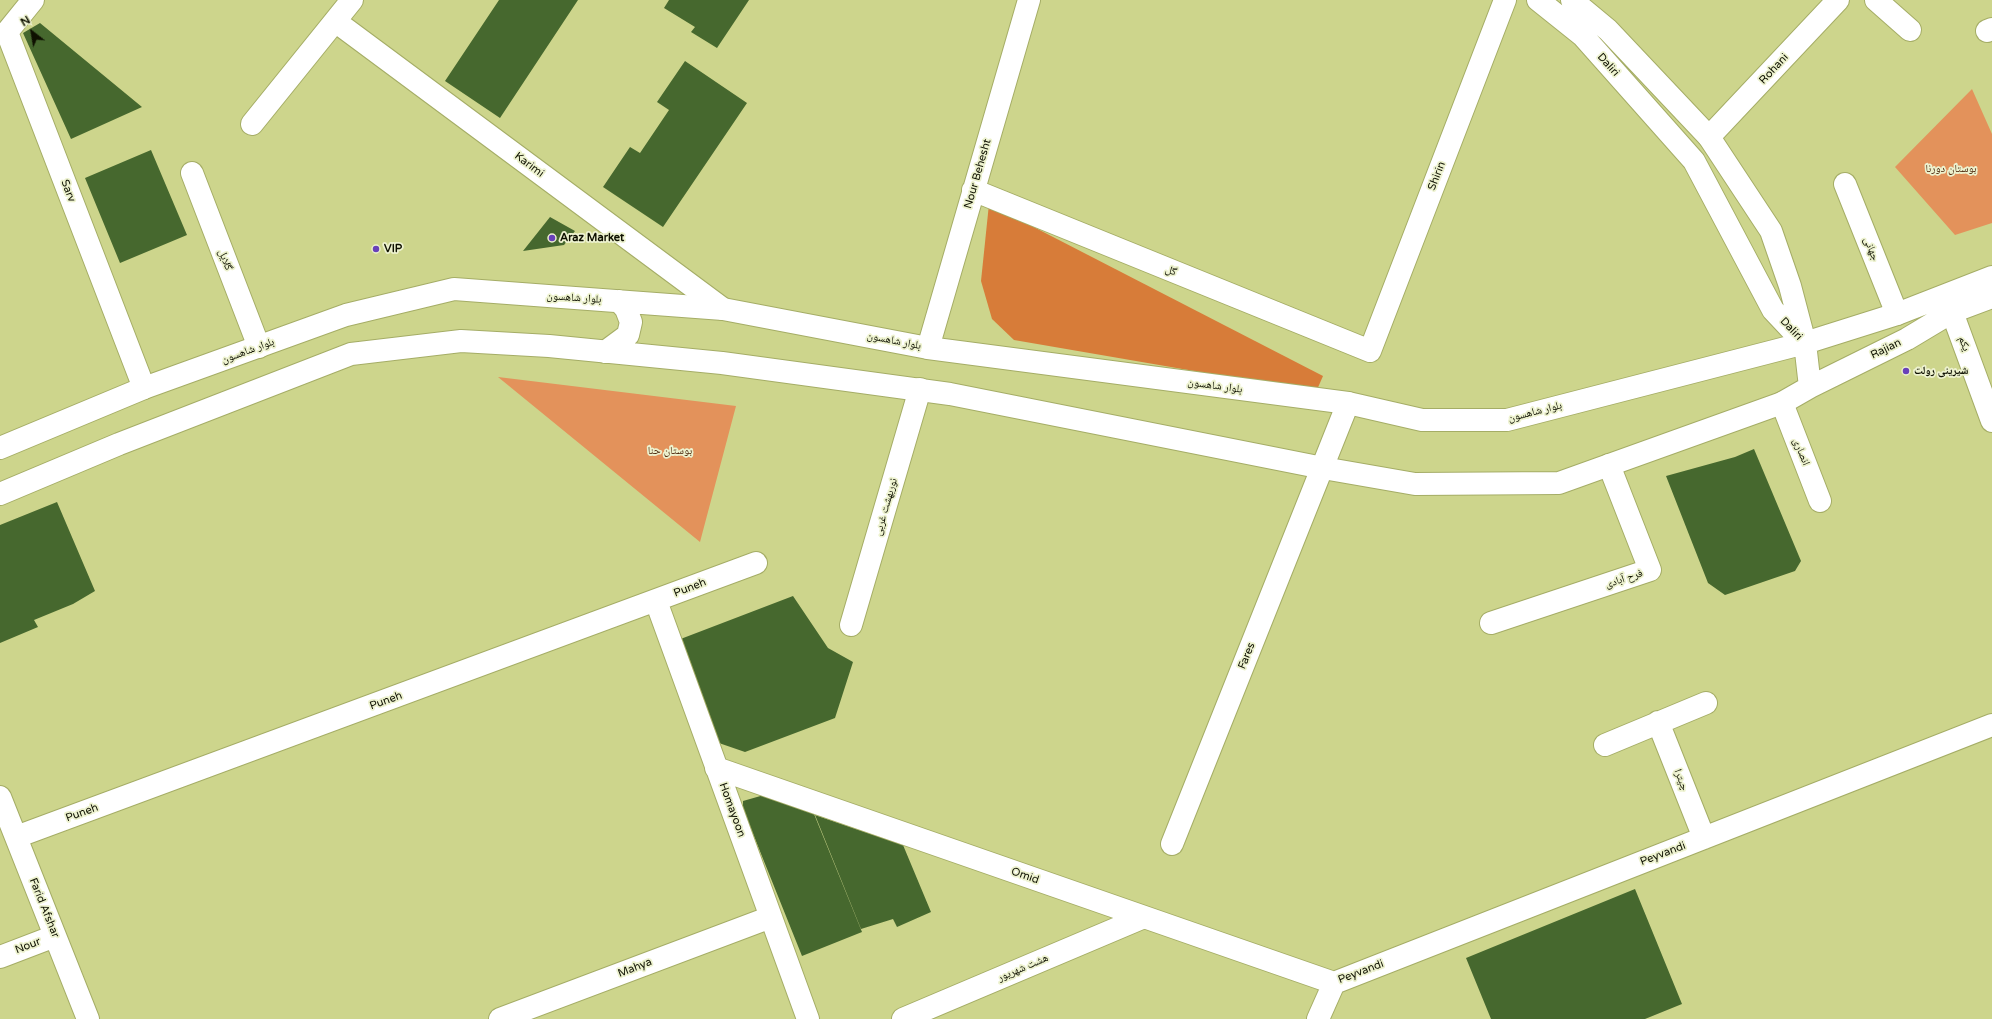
<!DOCTYPE html>
<meta charset="utf-8">
<style>
body{margin:0}
#map{position:relative;width:1992px;height:1019px;overflow:hidden;background:#cdd58c;font-family:"Varela Round",sans-serif}
canvas{display:block}
.north{position:absolute;left:12px;top:12px;width:40px;height:40px;-webkit-text-stroke:3px #edf2cf;paint-order:stroke;rotate:329deg;font-size:11px;font-weight:700;line-height:16px;text-align:center;color:#0e1000}
.north::after{content:'';display:block;margin:auto;width:14px;height:18px;background:#0e1000;clip-path:polygon(50% 0,100% 100%,50% 72%,0 100%)}
</style>
<div id="map">
<canvas width="1992" height="1019"></canvas>
<div class="north">N</div>
</div>
<script>
const ctx = document.querySelector('canvas').getContext('2d');
ctx.lineJoin = 'round';
function fill(path, color) { ctx.fillStyle = color; ctx.fill(path, 'evenodd'); }
const poly = rows => new Path2D(rows.map(r => 'M' + r).join(''));
function trace(path, color, width, dash) { ctx.strokeStyle = color; ctx.lineWidth = width; ctx.lineCap = dash ? 'butt' : 'round'; ctx.setLineDash(dash || []); ctx.stroke(path); }
function write(font, color, halo, rows, align = 'center') {
  ctx.font = font + ' "Varela Round","Noto Naskh Arabic",sans-serif'; ctx.lineWidth = 3.5; ctx.setLineDash([]); ctx.textBaseline = 'middle'; ctx.strokeStyle = halo; ctx.fillStyle = color; for (const [text, x, y, turn = 0] of rows) {
    ctx.save(); ctx.translate(x, y); ctx.rotate((+turn || 0) * Math.PI / 180); ctx.textAlign = isNaN(turn) ? turn : align; if (halo) ctx.strokeText(text, 0, 0); ctx.fillText(text, 0, 0); ctx.restore();
  }
}
const green = poly([
 [1972,89,1992,134,1992,223,1955,235,1895,167],
 [498,377,736,406,700,542]
]);
const forest = poly([
 [989,204,1323,376,1316,392,1014,340,992,319,981,281]
]);
const building = poly([
 [499,0,578,0,500,118,445,81],
 [669,0,749,0,717,48,691,32,695,27,664,8],
 [40,23,142,107,71,139,23,33],
 [685,61,747,103,663,227,603,187,630,147,640,153,669,110,657,102],
 [151,150,187,235,120,263,85,178],
 [550,217,575,231,564,245,523,251],
 [1754,449,1801,561,1795,571,1725,595,1708,583,1666,476,1735,457],
 [57,502,95,591,73,604,34,620,38,627,0,643,0,525],
 [793,596,828,648,853,662,835,718,745,752,716,742,678,640],
 [771,793,814,814,862,932,802,956,743,809,743,801],
 [815,815,903,845,931,912,897,927,893,919,861,929],
 [1635,889,1682,1004,1645,1019,1491,1019,1466,958]
]);
const minor = poly([
 [33,0,7,32,144,388],
 [1876,0,1910,30],
 [335,21,723,309],
 [1987,31,1992,29],
 [252,124,352,0],
 [1709,137,1838,0],
 [192,173,259,347],
 [1845,184,1897,314],
 [973,190,1370,351,1505,0],
 [1952,312,1992,421],
 [928,348,1029,0],
 [1782,403,1820,501],
 [656,601,808,1019],
 [1491,623,1650,570,1609,465],
 [851,625,920,389],
 [1658,722,1704,838],
 [1605,745,1706,703],
 [716,768,1334,983],
 [0,797,88,1019],
 [16,837,756,563],
 [1172,844,1348,403],
 [0,957,55,936],
 [1334,983,1992,725],
 [500,1019,771,917],
 [903,1019,1144,917],
 [1318,1019,1334,983]
]);
const major = poly([
 [1538,0,1583,36,1694,161,1773,310,1804,343],
 [1572,0,1608,30,1709,137,1771,231,1790,286,1805,343,1810,387],
 [605,352,628,335,631,322,626,309,619,301],
 [0,448,144,388,346,315,454,289,723,309,928,348,1348,403,1422,420,1507,420,1805,343,1897,314,1992,277],
 [0,494,119,444,351,354,461,341,549,346,722,363,950,394,1323,468,1415,484,1559,483,1782,403,1810,387,1907,339,1952,312,1992,297]
]);
const markers = [
 [552,238,4,"#6841b9"],
 [376,249,4,"#6841b9"],
 [1906,371,4,"#6841b9"]
];
const streetNames = [
 ["Daliri",1608,65,48],
 ["Rohani",1774,69,-47],
 ["Karimi",529,165,37],
 ["Nour Behesht",978,174,-74],
 ["Shirin",1437,176,-69],
 ["Sarv",68,191,69],
 ["جهانی",1871,249,68],
 ["گلایل",225,260,69],
 ["گل",1171,271,22],
 ["بلوار شاهسون",574,298,4],
 ["Daliri",1791,329,46],
 ["بلوار شاهسون",894,341,11],
 ["یکم",1964,344,70],
 ["Rajian",1886,349,-26],
 ["بلوار شاهسون",248,351,-20],
 ["بلوار شاهسون",1215,386,8],
 ["بلوار شاهسون",1535,412,-14],
 ["انصاری",1801,452,68],
 ["نوربهشت غربی",886,507,-74],
 ["فرح آبادی",1624,579,-18],
 ["Puneh",690,588,-21],
 ["Fares",1247,656,-68],
 ["Puneh",386,701,-20],
 ["چیترا",1681,780,69],
 ["Homayoon",732,810,70],
 ["Puneh",82,813,-20],
 ["Peyvandi",1663,854,-21],
 ["Omid",1025,876,19],
 ["Farid Afshar",44,908,68],
 ["Nour",28,946,-21],
 ["Mahya",635,968,-21],
 ["هشت شهریور",1023,968,-23],
 ["Peyvandi",1361,972,-21]
];
const parkNames = [
 ["بوستان دورنا",1951,169],
 ["بوستان حنا",670,451]
];
const poiNames = [
 ["Araz Market",560,238],
 ["VIP",384,249],
 ["شیرینی رولت",1914,371]
];
fill(green, '#e3925b');
fill(forest, '#d77c39');
fill(building, '#46682e');
trace(minor, '#a5ad66', 24);
trace(major, '#a5ad66', 24);
trace(minor, '#fff', 22);
trace(major, '#fff', 22);
for (const [x, y, r, color] of markers) { const dot = new Path2D(); dot.arc(x, y, r, 0, 2 * Math.PI); ctx.fillStyle = color; ctx.fill(dot); trace(dot, '#edf2cf', 1.5); }
write('11px', '#0e1000', '#edf2cf', streetNames);
write('11px', '#4e290e', '#edf2cf', parkNames);
write('bold 11px', '#0e1000', '#edf2cf', poiNames, 'left');
</script>
